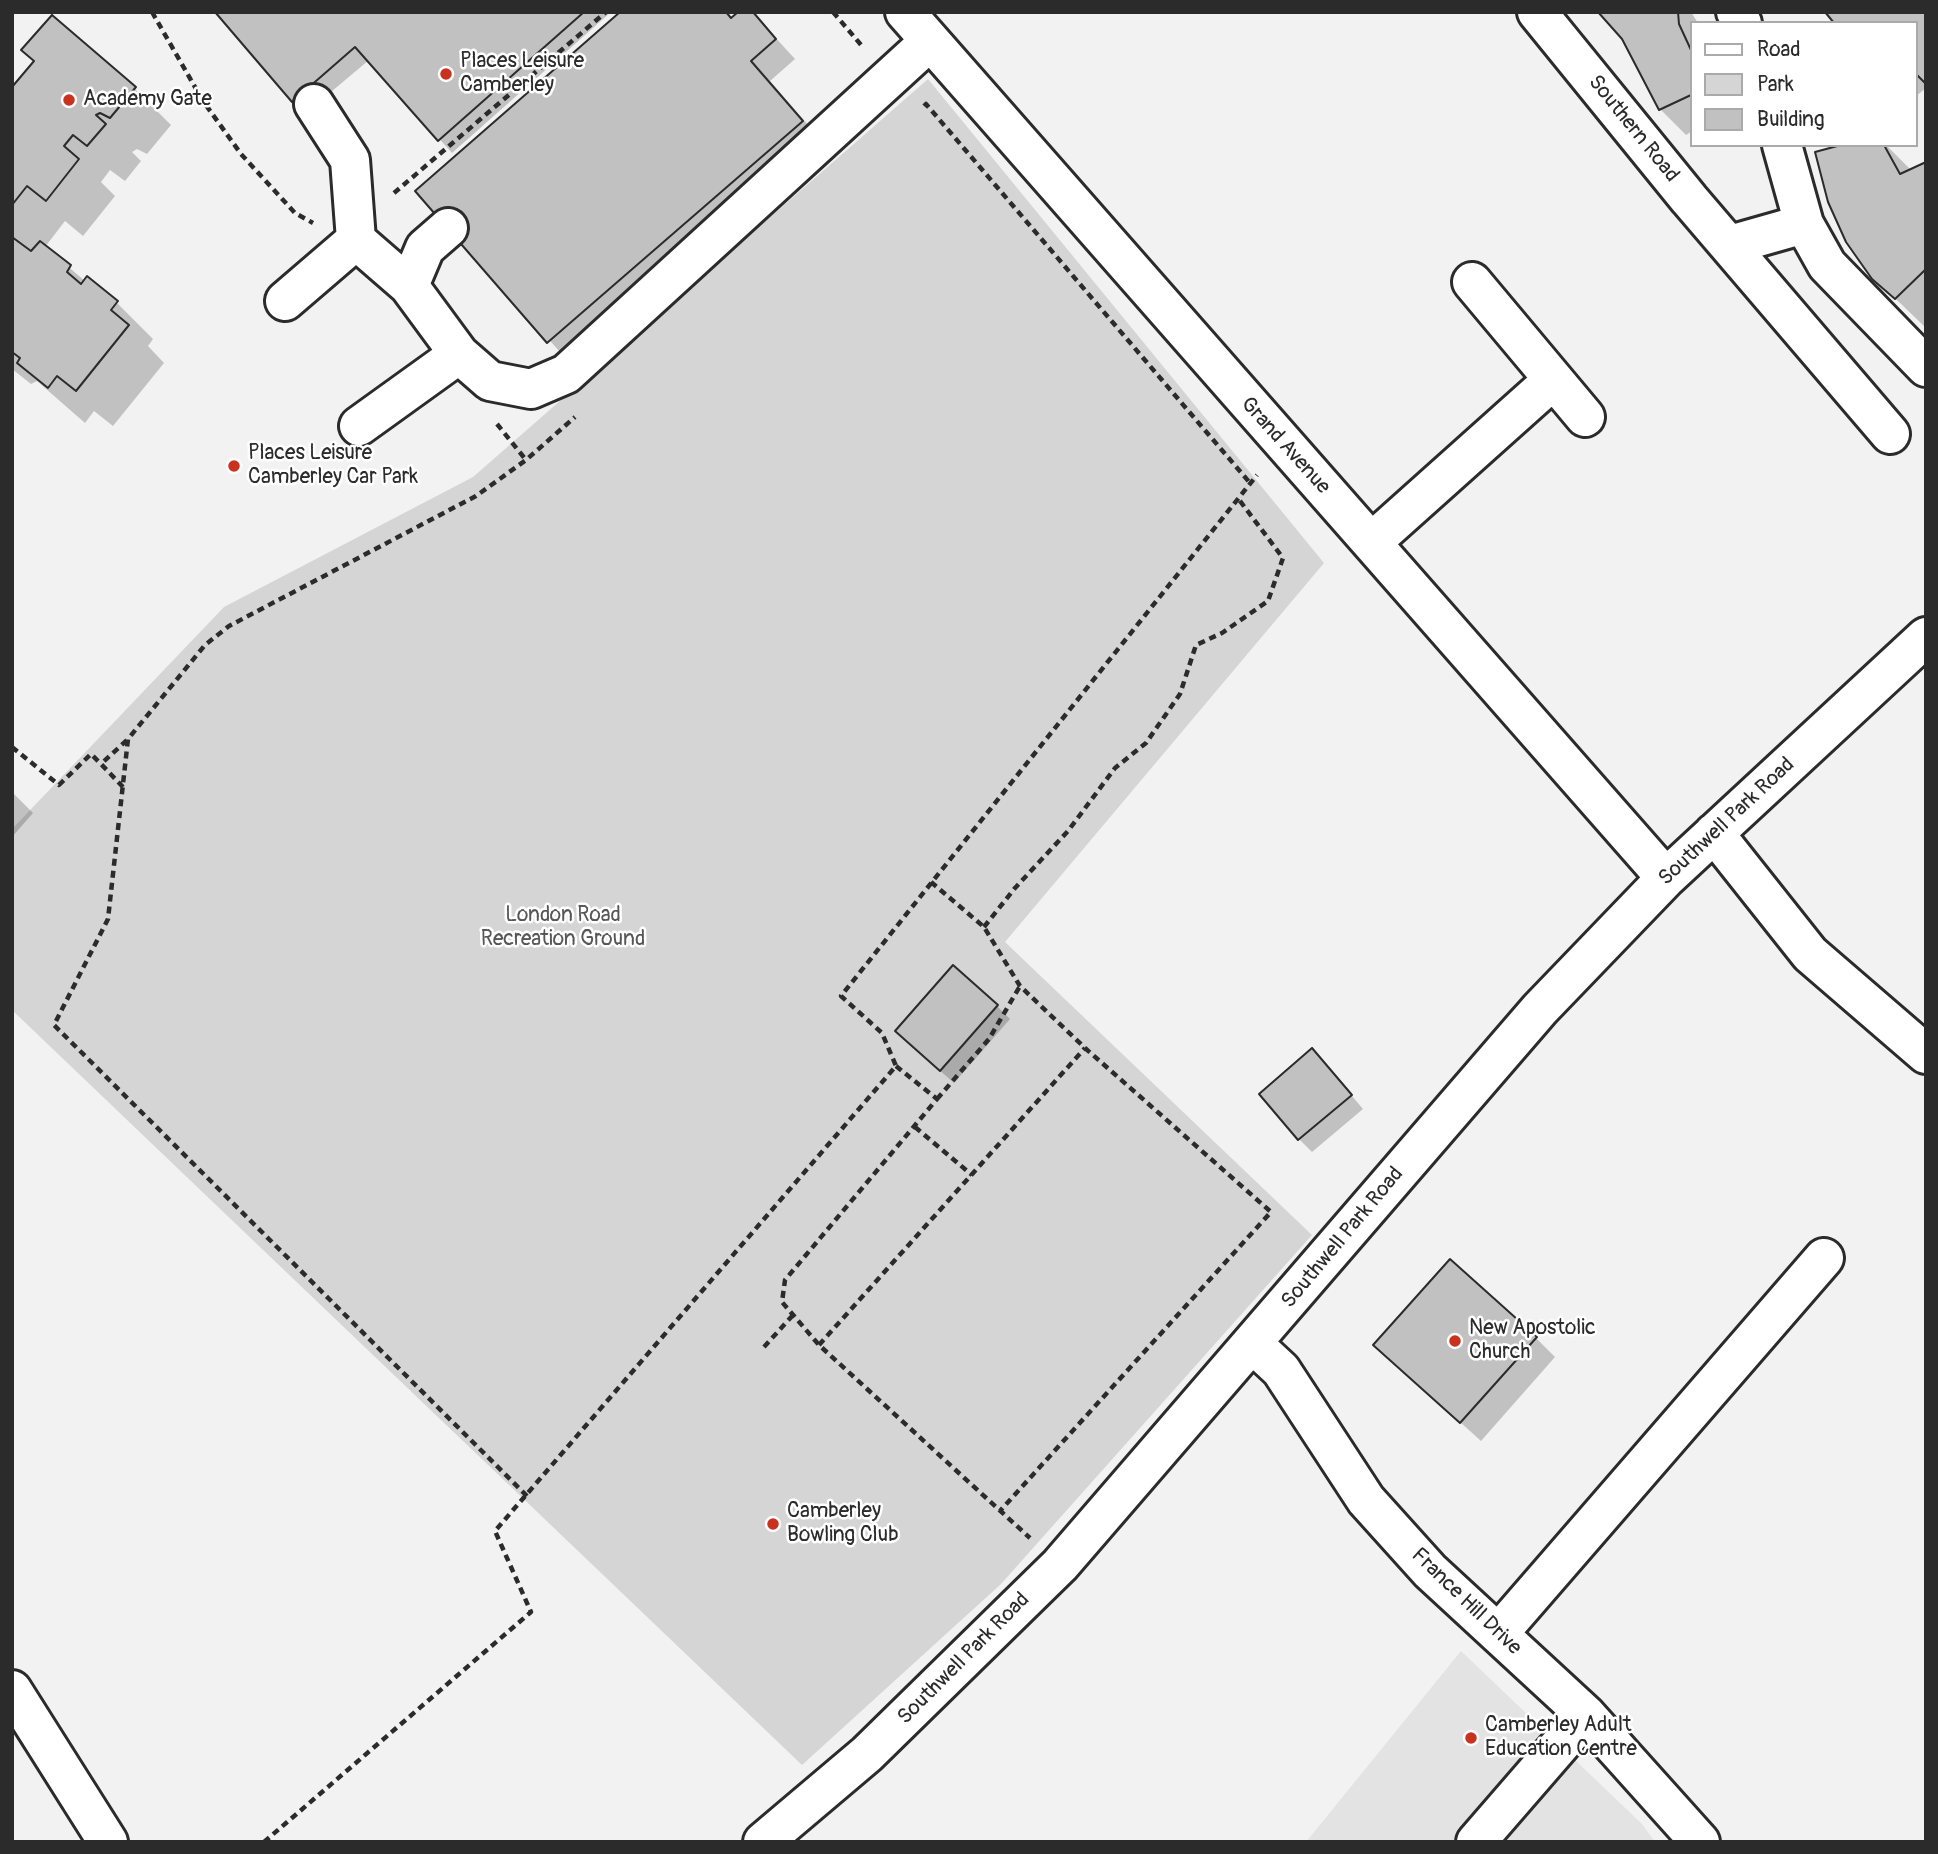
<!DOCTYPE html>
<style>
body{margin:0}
#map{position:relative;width:1938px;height:1854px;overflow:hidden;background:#f2f2f2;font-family:Pangolin,sans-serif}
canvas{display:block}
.frame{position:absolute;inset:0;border:14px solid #2b2b2b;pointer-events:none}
.legend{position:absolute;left:1690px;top:21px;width:228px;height:126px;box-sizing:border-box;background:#fff;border:2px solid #aaa;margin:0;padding:9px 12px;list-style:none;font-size:21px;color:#2b2b2b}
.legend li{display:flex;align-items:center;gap:14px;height:35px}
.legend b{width:35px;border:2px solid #aaa}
</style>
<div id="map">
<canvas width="1938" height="1854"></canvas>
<div class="frame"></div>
<ul class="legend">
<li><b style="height:9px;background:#fff"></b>Road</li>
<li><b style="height:19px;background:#d5d5d5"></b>Park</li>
<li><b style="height:19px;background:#c1c1c1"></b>Building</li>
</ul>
</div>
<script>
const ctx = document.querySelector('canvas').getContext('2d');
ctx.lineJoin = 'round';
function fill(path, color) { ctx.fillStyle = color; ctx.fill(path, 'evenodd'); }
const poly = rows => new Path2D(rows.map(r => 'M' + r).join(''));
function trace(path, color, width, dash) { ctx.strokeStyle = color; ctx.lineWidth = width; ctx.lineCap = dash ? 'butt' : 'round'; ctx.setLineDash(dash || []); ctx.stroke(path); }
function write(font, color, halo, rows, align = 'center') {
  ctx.font = font + ' Pangolin,sans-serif'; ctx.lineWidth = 5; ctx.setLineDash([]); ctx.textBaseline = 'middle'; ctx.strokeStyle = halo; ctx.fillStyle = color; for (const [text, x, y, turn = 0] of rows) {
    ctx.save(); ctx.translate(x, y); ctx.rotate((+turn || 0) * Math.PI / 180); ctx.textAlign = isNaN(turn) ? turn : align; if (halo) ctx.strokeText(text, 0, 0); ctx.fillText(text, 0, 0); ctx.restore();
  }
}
const built = poly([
 [1461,1651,1642,1824,1655,1842,1306,1842]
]);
const green = poly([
 [928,79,1324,563,1005,942,1312,1235,1001,1584,802,1765,12,1010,12,829,224,607,473,477]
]);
const shadow = poly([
 [218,12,611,12,452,153,369,60,306,113],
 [622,12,727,12,733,19,752,12,795,59,770,81,822,141,568,361,417,191],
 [1601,12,1691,12,1698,23,1691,23,1691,132,1686,135,1660,109,1624,38],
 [1926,12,1926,88,1915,97,1915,23],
 [52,18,135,89,171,125,147,154,137,149,132,152,141,161,125,181,110,170,101,182,115,196,83,236,65,221,45,247,85,281,87,279,117,303,153,339,148,346,164,363,113,426,94,411,85,423,37,381,31,384,12,369,12,89,36,62],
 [1848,145,1886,145,1912,171,1926,164,1926,328,1874,278],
 [12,792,33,813,12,837],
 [997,1006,1010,1019,954,1083,910,1044],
 [1325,1064,1363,1109,1312,1152,1299,1139],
 [1536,1338,1555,1357,1481,1441,1375,1345]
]);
const building = poly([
 [215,12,584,12,438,141,355,47,292,102,215,12],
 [620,12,726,12,731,18,738,12,753,12,776,39,751,61,803,121,547,343,415,191,620,12],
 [1598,12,1678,12,1679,24,1691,50,1691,95,1659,110,1622,39,1598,12],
 [1825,12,1926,12,1926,84,1915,73,1915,23,1834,23,1825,12],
 [52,15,136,87,110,118,100,113,96,115,106,124,87,146,73,135,64,146,79,159,46,201,27,186,12,205,12,87,34,61,21,50,52,15],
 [1841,145,1884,145,1900,174,1926,162,1926,269,1895,299,1872,279,1846,242,1828,202,1815,152,1841,145],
 [12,237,31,251,40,241,71,265,67,272,81,284,87,276,118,301,111,310,129,325,76,391,57,376,48,388,17,363,20,358,12,352,12,237],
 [953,965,998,1005,940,1071,895,1031,953,965],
 [1312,1048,1352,1095,1298,1140,1259,1094,1312,1048],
 [1450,1259,1537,1337,1460,1423,1373,1345,1450,1259]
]);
const path = poly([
 [152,12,203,101,241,154,295,213,313,223],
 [833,12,862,46],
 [924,106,926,104,1250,483],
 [394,193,606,12],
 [497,424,526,460],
 [12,747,59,785,91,754,101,764],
 [123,787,101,764,127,740],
 [931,882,984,927,1020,986,1085,1048,1271,1212,1000,1511],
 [984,927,1015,888,1068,831,1115,768,1146,743,1180,694,1196,645,1222,633,1268,601,1283,558,1237,497],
 [896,1066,937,1099,785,1280,782,1302,819,1345,1030,1538],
 [937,1099,989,1039,1020,986],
 [915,1127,972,1175],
 [819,1345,1085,1048],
 [764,1347,793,1315],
 [527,1496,54,1025,108,919,128,739,205,645,229,626,476,496,526,460,575,417],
 [264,1842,531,1612,495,1531,896,1066,882,1033,841,996,1257,475]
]);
const minor = poly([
 [905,12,1666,878],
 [1537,12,1689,199,1890,434],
 [1736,12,1742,23],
 [314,104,350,160,356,240],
 [1782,145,1804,224,1827,265,1926,367],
 [1730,245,1804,224],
 [1472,282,1585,417],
 [409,286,425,248,448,228],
 [285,301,356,240,409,286,459,354,490,381,531,389,566,374,930,41],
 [359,426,459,354],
 [1372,542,1553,380],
 [1714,833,1810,954,1926,1054],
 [1253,1344,1281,1370,1366,1500,1430,1571,1586,1715,1700,1842],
 [1498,1634,1824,1258],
 [12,1690,108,1842],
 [763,1842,867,1754,1060,1565,1540,1009,1666,878,1926,637],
 [1476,1842,1586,1715]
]);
const markers = [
 [446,74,7,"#c8321e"],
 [69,100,7,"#c8321e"],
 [234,466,7,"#c8321e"],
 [1455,1341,7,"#c8321e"],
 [773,1524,7,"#c8321e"],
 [1471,1738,7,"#c8321e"]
];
const poiNames = [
 ["Places Leisure",460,62],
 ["Camberley",460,86],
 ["Academy Gate",83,100],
 ["Places Leisure",248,454],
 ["Camberley Car Park",248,478],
 ["New Apostolic",1469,1329],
 ["Church",1469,1353],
 ["Camberley",787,1512],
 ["Bowling Club",787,1536],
 ["Camberley Adult",1485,1726],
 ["Education Centre",1485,1750]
];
const streetNames = [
 ["Southern Road",1633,129,51],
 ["Grand Avenue",1285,446,48],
 ["Southwell Park Road",1727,822,-43],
 ["Southwell Park Road",1343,1238,-50],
 ["France Hill Drive",1466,1602,44],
 ["Southwell Park Road",964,1659,-45]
];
const parkNames = [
 ["London Road",563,916],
 ["Recreation Ground",563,940]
];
fill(built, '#e3e3e3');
fill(green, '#d5d5d5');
fill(shadow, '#0003');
fill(building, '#c1c1c1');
trace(building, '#2b2b2b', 2);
trace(minor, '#2b2b2b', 44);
trace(path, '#2b2b2b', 4.5, [7, 5]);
trace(minor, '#fff', 38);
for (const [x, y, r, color] of markers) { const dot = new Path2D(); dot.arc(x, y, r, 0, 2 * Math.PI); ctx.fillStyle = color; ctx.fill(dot); trace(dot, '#fff', 2.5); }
write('21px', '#2b2b2b', '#fff', poiNames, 'left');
write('21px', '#2b2b2b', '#fff', streetNames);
write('21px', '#565656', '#fff', parkNames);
</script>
